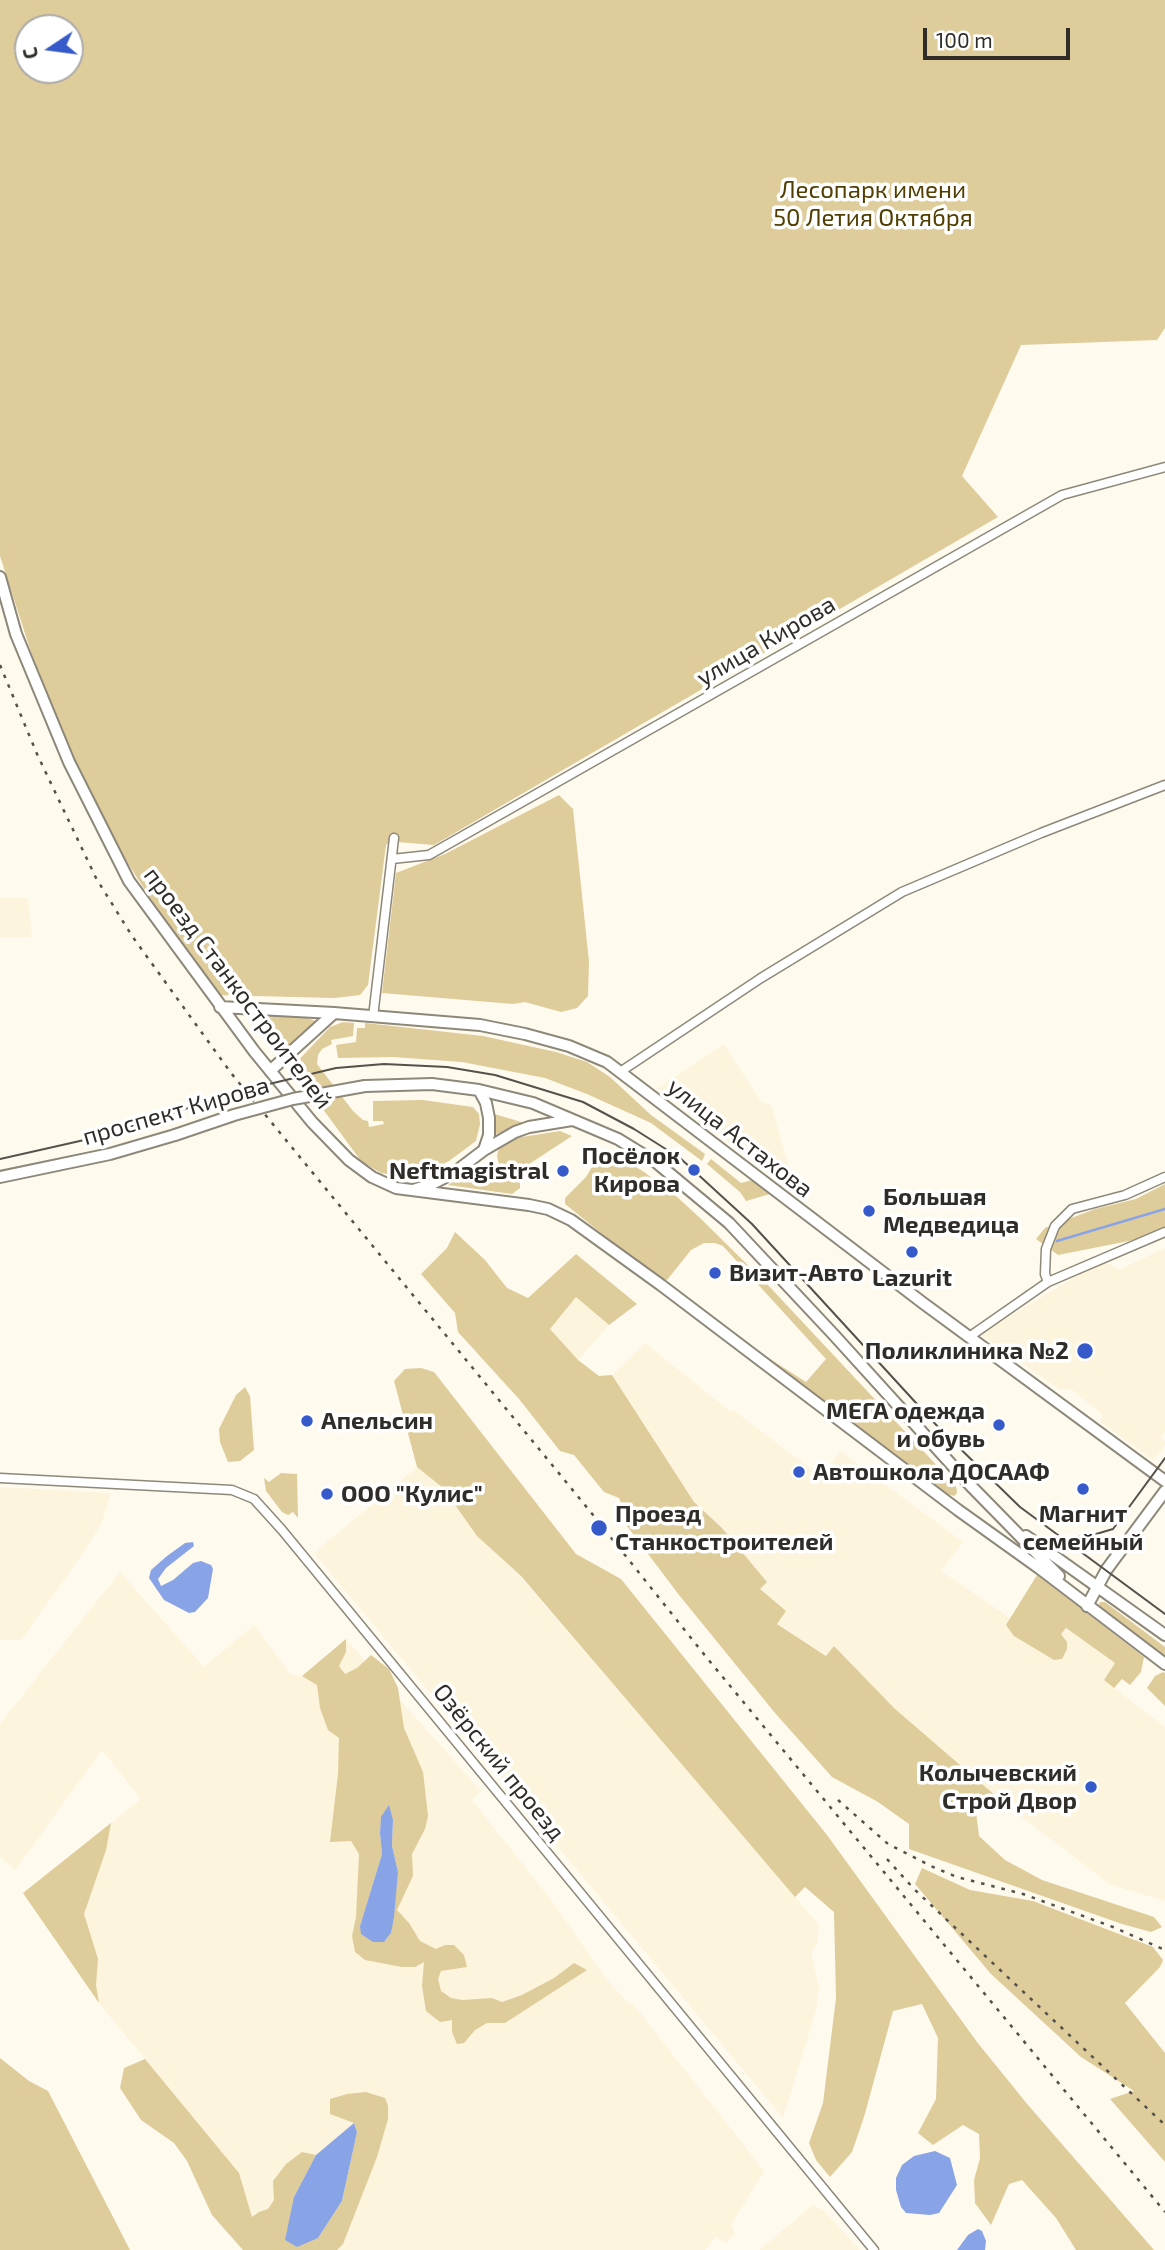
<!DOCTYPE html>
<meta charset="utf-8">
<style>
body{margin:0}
#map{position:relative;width:1165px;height:2250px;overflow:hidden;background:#fffaee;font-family:"Exo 2",sans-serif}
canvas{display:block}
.north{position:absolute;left:14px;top:14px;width:70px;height:70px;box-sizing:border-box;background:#fff;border:2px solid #acaba9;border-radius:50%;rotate:257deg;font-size:19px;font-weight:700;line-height:28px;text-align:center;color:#302d28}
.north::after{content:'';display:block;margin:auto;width:24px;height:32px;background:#375acb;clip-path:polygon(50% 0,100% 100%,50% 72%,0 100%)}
.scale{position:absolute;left:923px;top:28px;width:147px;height:32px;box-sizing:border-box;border:4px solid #302d28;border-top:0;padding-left:9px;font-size:21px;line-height:24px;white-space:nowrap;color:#302d28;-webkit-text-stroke:5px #fff;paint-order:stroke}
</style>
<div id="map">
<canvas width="1165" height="2250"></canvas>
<div class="north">С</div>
<div class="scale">100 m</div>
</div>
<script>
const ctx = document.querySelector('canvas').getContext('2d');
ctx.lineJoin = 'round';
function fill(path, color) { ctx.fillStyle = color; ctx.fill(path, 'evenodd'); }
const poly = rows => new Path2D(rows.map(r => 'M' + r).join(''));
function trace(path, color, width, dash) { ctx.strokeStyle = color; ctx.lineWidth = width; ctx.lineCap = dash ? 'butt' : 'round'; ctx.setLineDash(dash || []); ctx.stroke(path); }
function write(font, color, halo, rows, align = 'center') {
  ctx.font = font + ' "Exo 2",sans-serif'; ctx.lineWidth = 7; ctx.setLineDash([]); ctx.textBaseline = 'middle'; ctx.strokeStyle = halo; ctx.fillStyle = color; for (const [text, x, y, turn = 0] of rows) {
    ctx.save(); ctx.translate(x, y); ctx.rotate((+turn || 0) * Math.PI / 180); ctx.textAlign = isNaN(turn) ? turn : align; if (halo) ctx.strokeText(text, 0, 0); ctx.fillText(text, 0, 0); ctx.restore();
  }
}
const built = poly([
 [0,898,28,898,32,937,0,938],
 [724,1044,761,1102,771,1105,797,1194,658,1088],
 [1165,1248,1165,1432,1160,1438,1165,1441,1165,1445,1153,1460,1101,1422,1102,1414,1071,1389,1060,1390,980,1334,1103,1260,1119,1270],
 [576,1297,609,1325,578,1360,550,1329],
 [645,1343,731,1412,733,1410,822,1477,840,1451,963,1542,941,1571,1051,1646,1065,1628,1115,1663,1104,1680,1165,1727,1165,1901,1109,1884,1004,1803,894,1708,834,1646,827,1656,777,1623,759,1588,767,1582,722,1528,694,1502,612,1375],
 [417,1467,443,1488,477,1536,520,1576,819,1925,817,1944,811,1953,819,1988,816,2010,783,2118,314,1553],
 [0,1487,111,1493,102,1522,86,1549,21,1640,0,1640],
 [120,1572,204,1667,254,1625,291,1675,303,1676,346,1639,481,1791,472,1800,551,1900,608,1981,629,2004,633,2004,764,2171,731,2225,735,2233,726,2243,716,2237,705,2250,273,2250,252,2218,239,2173,99,2003,23,1893,141,1799,102,1750,15,1870,0,1857,0,1724],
 [354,2124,350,2173,342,2202,318,2238,316,2155],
 [813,2205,824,2211,860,2250,759,2250]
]);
const green = poly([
 [0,0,1165,0,1165,328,1157,340,1021,345,962,476,998,517,434,845,397,842,396,836,386,845,368,985,360,995,335,998,213,995,123,856,72,754,31,652,0,556],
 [28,28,70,28,70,70,28,70],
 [559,795,573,809,589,962,588,996,577,1008,561,1012,525,1002,513,1004,382,993,396,873,445,854],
 [258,1013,308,1018,318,1022,283,1055,275,1053,249,1020],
 [343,1022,354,1023,353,1036,331,1040,332,1044,322,1049,318,1055,317,1064,353,1111,363,1120,368,1121,369,1127,384,1124,383,1121,373,1121,373,1101,423,1100,473,1107,479,1114,480,1124,476,1141,449,1161,425,1174,410,1178,381,1173,361,1161,292,1067,330,1027],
 [365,1023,483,1036,556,1052,587,1062,610,1077,651,1115,705,1154,702,1161,651,1123,587,1094,545,1078,462,1062,393,1057,338,1058,336,1045,356,1042,357,1028,365,1028],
 [491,1113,528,1124,496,1134,493,1133],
 [560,1131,572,1136,523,1168,512,1171,505,1170,499,1165,497,1156,499,1148,509,1139],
 [602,1153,613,1153,644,1172,675,1195,700,1218,767,1284,956,1486,957,1493,954,1496,947,1494,753,1348,806,1382,826,1359,723,1246,715,1243,704,1243,691,1250,667,1280,656,1277,565,1204,565,1198,586,1177,592,1167,589,1163],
 [711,1159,741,1183,752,1180,770,1194,746,1201,740,1192,707,1164],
 [477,1167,515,1176,520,1183,520,1188,512,1194,448,1185],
 [1165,1184,1165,1228,1139,1239,1058,1255,1036,1239,1045,1228,1095,1209,1136,1199],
 [455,1232,485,1260,507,1288,528,1298,576,1254,637,1304,609,1325,576,1297,550,1329,578,1360,599,1376,612,1375,694,1502,722,1528,767,1582,760,1589,786,1611,777,1624,826,1656,834,1646,894,1708,1004,1803,984,1801,976,1812,979,1836,1005,1860,1042,1880,1154,1917,1162,1927,1151,1932,1122,1924,909,1849,909,1824,878,1802,832,1777,775,1713,679,1595,624,1522,625,1513,619,1498,604,1492,574,1455,560,1451,519,1399,458,1332,455,1313,421,1274,447,1248],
 [421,1368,434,1372,576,1554,621,1579,827,1835,977,2042,1028,2105,1154,2250,1076,2250,1056,2218,1022,2180,1009,2184,991,2225,975,2203,974,2180,980,2158,979,2134,963,2125,933,2145,918,2133,936,2099,938,2038,922,2004,893,2011,864,2117,852,2152,830,2177,816,2160,809,2143,823,2103,836,1998,834,1912,805,1887,795,1897,521,1576,477,1536,443,1488,417,1467,394,1381,405,1369],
 [245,1387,250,1396,254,1450,240,1461,228,1462,220,1442,219,1429,236,1395],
 [281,1473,297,1474,298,1518,293,1512,288,1515,282,1512,266,1491,264,1478,269,1482],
 [1037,1575,1144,1657,1141,1672,1130,1685,1122,1679,1114,1688,1104,1680,1115,1663,1066,1628,1061,1634,1067,1642,1067,1649,1062,1659,1054,1660,1014,1636,1006,1625],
 [1100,1602,1105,1602,1165,1647,1165,1659,1098,1607],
 [346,1639,346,1652,339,1666,345,1674,357,1668,371,1655,389,1669,398,1688,404,1728,423,1772,428,1816,425,1829,412,1854,413,1876,397,1910,409,1923,420,1941,436,1949,445,1945,454,1945,464,1955,467,1967,441,1971,438,1979,441,1991,451,1998,462,2000,492,1998,502,2002,522,1995,554,1978,574,1963,587,1970,505,2023,487,2023,475,2030,464,2043,457,2044,452,2032,452,2020,440,2022,426,2011,422,1986,424,1962,415,1967,402,1967,365,1960,355,1952,352,1936,356,1917,359,1854,351,1841,330,1842,338,1774,339,1738,328,1730,320,1708,317,1685,302,1676],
 [381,1817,393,1820,392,1846,398,1872,391,1933,385,1941,373,1942,360,1926,382,1854,380,1834],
 [1163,1672,1165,1673,1165,1706,1147,1688,1155,1676],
 [111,1823,106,1850,84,1914,98,1959,96,1985,99,2003,23,1893],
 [922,1868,970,1890,1033,1901,1153,1947,1163,1960,1160,1967,1125,2003,1165,2053,1165,2162,1110,2099,1134,2091,1081,2057,991,1974,915,1884],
 [0,2058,29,2081,48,2091,130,2250,0,2250],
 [145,2059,239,2173,252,2217,259,2212,268,2209,274,2200,273,2181,286,2164,302,2152,316,2155,294,2197,318,2238,342,2201,357,2132,354,2123,330,2114,330,2099,347,2094,366,2092,385,2098,388,2106,388,2119,377,2157,343,2244,337,2250,243,2250,212,2215,187,2161,174,2143,141,2120,120,2088,124,2068]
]);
const water = poly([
 [193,1542,194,1546,166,1568,158,1579,161,1586,173,1580,193,1563,201,1561,211,1565,213,1569,208,1598,195,1612,189,1613,164,1600,149,1578,151,1570,167,1556,185,1543],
 [389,1805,393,1820,392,1846,398,1872,394,1917,391,1933,384,1942,373,1942,361,1934,360,1926,382,1854,380,1833,381,1817],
 [354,2123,357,2132,342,2201,318,2238,297,2247,285,2240,294,2197,316,2155],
 [935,2151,950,2158,957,2185,939,2213,930,2215,906,2213,901,2207,896,2190,896,2178,902,2165,914,2156],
 [978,2229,982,2231,986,2241,985,2250,957,2250,968,2235]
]);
const stream = poly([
 [1057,1241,1165,1209]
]);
const street = poly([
 [392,859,429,855,1062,495,1165,467],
 [373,1017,394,838],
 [620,1072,761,978,902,892,1041,833,1165,785],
 [1048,1282,1045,1274,1046,1249,1055,1226,1072,1209,1125,1195,1165,1177],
 [969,1337,1048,1282,1165,1232],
 [0,1478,232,1490,254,1499,282,1530,874,2250]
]);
const secondary = poly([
 [0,577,16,634,69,762,129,881,254,1051,312,1122,349,1160,372,1177,396,1188,529,1205,548,1209,571,1220,661,1285,958,1510,1039,1568,1165,1664],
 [220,1007,334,1013,480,1025,525,1034,569,1046,607,1062,923,1303,1165,1481],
 [270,1071,334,1013],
 [365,1086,432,1084,479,1090,533,1103,618,1139,657,1163,729,1223,834,1335,970,1485,1059,1576],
 [479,1090,486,1103,489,1118,489,1135,484,1150],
 [0,1177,110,1154,175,1135],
 [413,1190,432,1184,455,1172,484,1150,515,1132,529,1127,572,1120],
 [1026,1536,1165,1635],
 [1087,1606,1107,1569,1165,1491]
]);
const tram = poly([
 [0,1159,102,1136,240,1091,336,1068,384,1064,447,1067,495,1075,583,1102,634,1129,680,1158,752,1224,939,1428,1020,1507,1165,1614],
 [1072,1536,1086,1537,1113,1529,1165,1458]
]);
const rail = poly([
 [0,665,37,754,96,878,132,936,231,1073,589,1510,707,1658,1165,2212],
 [838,1800,888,1844,933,1867,957,1877,1023,1894,1113,1927,1165,1950],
 [887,1859,914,1889,1165,2125]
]);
const secondaryBridge = poly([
 [175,1135,234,1115,293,1099,365,1086]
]);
const markers = [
 [694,1170,7,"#375acb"],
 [563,1171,7,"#375acb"],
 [869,1211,7,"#375acb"],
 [912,1252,7,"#375acb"],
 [715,1273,7,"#375acb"],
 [1085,1351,9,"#375acb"],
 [307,1421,7,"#375acb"],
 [999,1425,7,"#375acb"],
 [799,1472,7,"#375acb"],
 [1083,1489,7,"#375acb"],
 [327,1494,7,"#375acb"],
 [599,1528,9,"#375acb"],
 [1091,1787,7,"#375acb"]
];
const parkNames = [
 ["Лесопарк имени",873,190],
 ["50 Летия Октября",873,218]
];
const streetNames = [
 ["улица Кирова",766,641,-30],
 ["проезд Станкостроителей",238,988,53],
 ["проспект Кирова",176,1111,-16],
 ["улица Астахова",740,1138,38],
 ["Озёрский проезд",499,1762,51]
];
const poiNames = [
 ["Посёлок",680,1156,"right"],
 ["Кирова",680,1184,"right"],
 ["Neftmagistral",549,1171,"right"],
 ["Большая",883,1197],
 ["Медведица",883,1225],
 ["Визит-Авто",729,1273],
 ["Lazurit",912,1278,"center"],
 ["Поликлиника №2",1069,1351,"right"],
 ["МЕГА одежда",985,1411,"right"],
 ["и обувь",985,1439,"right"],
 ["Апельсин",321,1421],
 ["Автошкола ДОСААФ",813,1472],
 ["ООО \"Кулис\"",341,1494],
 ["Проезд",615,1514],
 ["Станкостроителей",615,1542],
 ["Магнит",1083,1514,"center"],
 ["семейный",1083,1542,"center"],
 ["Колычевский",1077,1773,"right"],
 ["Строй Двор",1077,1801,"right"]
];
fill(built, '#fcf4dd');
fill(green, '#dfcc9b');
fill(water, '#89a4e6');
trace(stream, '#89a4e6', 2.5);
trace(street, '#8d887a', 11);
trace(secondary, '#8d887a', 14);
trace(street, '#fff', 8);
trace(secondary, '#fff', 10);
trace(tram, '#55514b', 2);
trace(rail, '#55514b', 2.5, [3.5, 7]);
trace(secondaryBridge, '#8d887a', 14, []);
trace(secondaryBridge, '#fff', 10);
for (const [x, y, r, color] of markers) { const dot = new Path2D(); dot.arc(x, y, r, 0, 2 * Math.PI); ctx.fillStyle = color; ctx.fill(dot); trace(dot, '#fff', 2.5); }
write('24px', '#513e00', '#fff', parkNames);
write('24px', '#302d28', '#fff', streetNames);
write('bold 24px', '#302d28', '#fff', poiNames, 'left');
</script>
